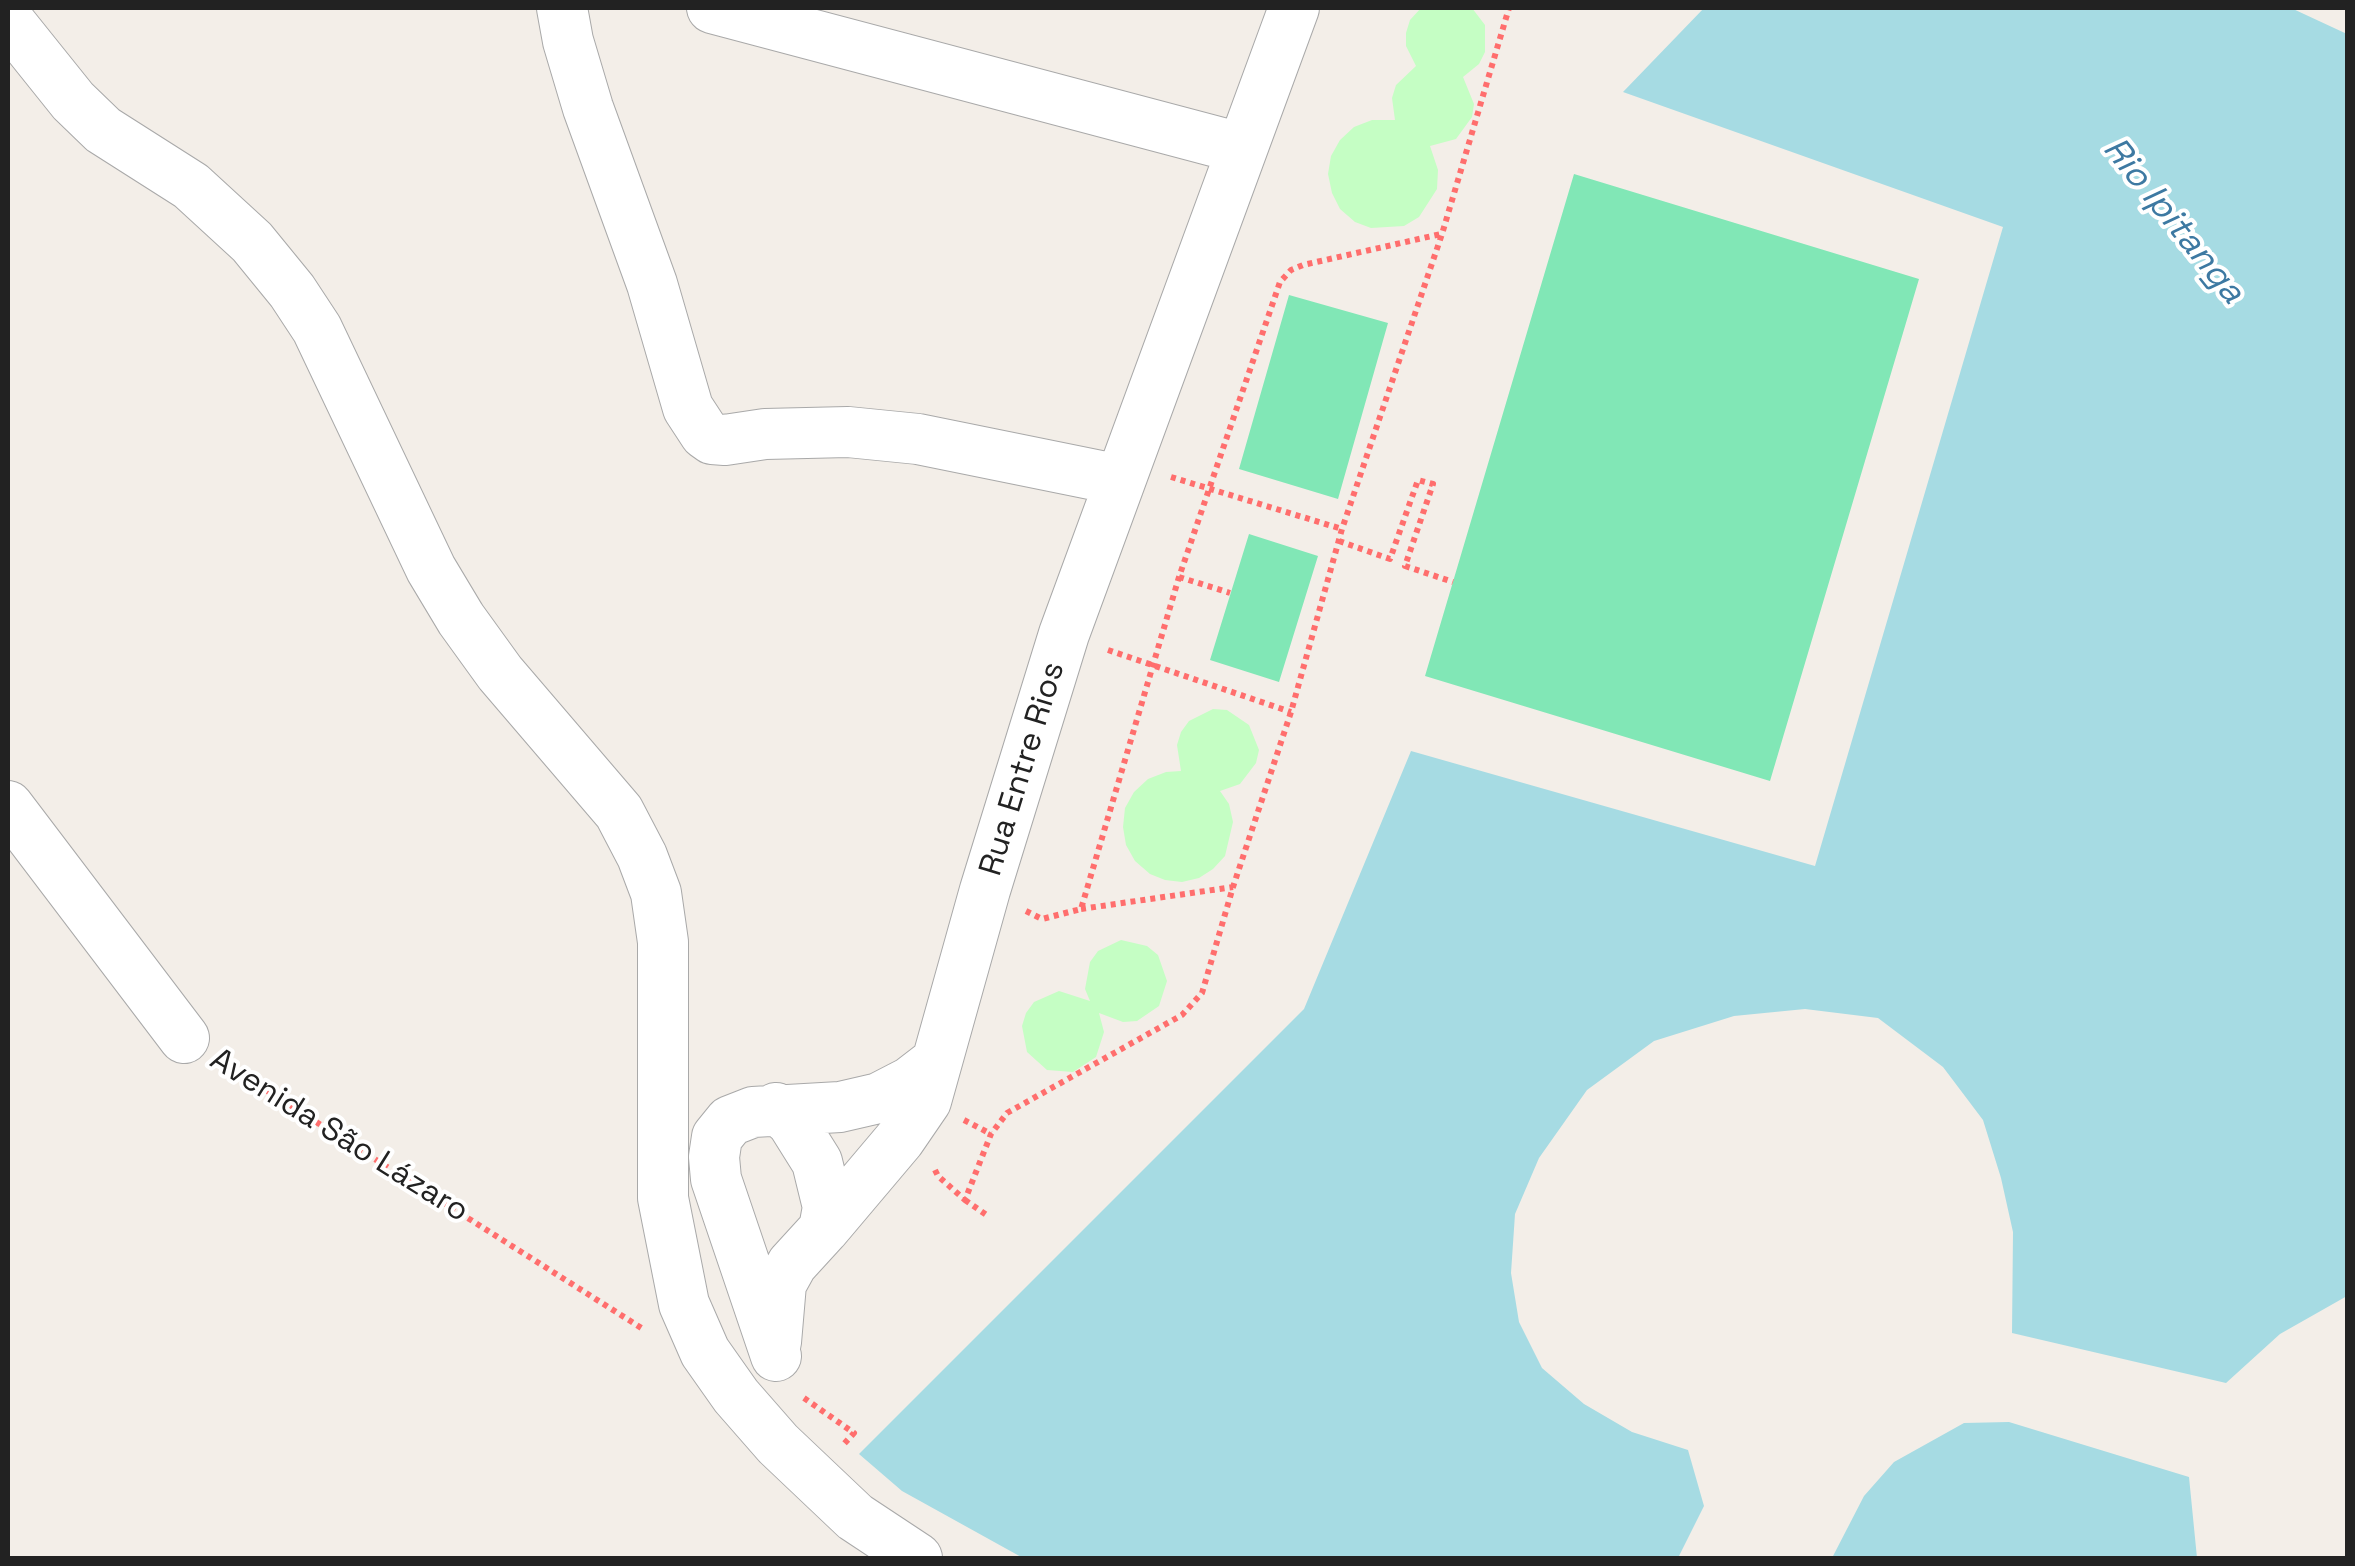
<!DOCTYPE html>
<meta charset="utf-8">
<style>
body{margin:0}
#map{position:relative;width:2355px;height:1566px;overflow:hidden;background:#f3eee8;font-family:"Space Grotesk",sans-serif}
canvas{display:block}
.frame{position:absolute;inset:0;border:10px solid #222;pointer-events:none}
</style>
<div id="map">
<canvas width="2355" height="1566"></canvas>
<div class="frame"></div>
</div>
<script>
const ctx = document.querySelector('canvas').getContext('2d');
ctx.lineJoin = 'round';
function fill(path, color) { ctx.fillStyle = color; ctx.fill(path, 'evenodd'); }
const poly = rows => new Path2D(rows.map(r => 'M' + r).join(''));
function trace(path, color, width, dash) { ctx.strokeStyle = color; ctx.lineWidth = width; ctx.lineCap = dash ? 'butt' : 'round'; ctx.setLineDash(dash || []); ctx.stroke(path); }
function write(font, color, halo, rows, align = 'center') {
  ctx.font = font + ' "Space Grotesk",sans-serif'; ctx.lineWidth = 8; ctx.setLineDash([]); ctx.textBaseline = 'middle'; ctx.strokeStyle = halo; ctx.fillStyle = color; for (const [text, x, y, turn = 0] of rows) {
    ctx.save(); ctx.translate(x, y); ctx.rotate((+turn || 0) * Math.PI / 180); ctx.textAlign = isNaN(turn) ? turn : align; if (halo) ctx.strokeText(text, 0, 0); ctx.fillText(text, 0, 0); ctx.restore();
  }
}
const park = poly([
 [1421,8,1472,8,1485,25,1485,52,1479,64,1463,77,1474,104,1472,117,1456,139,1430,146,1438,170,1437,189,1419,217,1404,226,1371,228,1355,222,1340,209,1332,193,1328,174,1331,156,1340,140,1354,127,1372,120,1395,120,1392,98,1396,85,1416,66,1406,46,1406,33,1410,20],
 [1213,709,1227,710,1249,725,1259,750,1256,763,1240,784,1220,791,1229,804,1233,822,1225,856,1213,869,1199,878,1182,882,1165,880,1150,874,1135,861,1126,845,1123,827,1125,808,1134,792,1148,779,1166,772,1181,771,1177,745,1181,732,1189,721],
 [1121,940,1147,946,1158,955,1167,981,1159,1006,1137,1021,1123,1022,1099,1013,1104,1032,1096,1057,1073,1072,1047,1070,1027,1052,1022,1026,1026,1013,1034,1002,1059,991,1090,1001,1085,989,1090,962,1098,951]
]);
const pitch = poly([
 [1574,174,1919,279,1770,781,1425,676],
 [1289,295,1388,323,1338,499,1239,469],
 [1249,534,1318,556,1279,682,1210,660]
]);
const water = poly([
 [1704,8,2291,8,2347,34,2347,1296,2280,1334,2226,1383,2012,1333,2013,1232,2001,1178,1983,1120,1943,1067,1878,1018,1805,1009,1734,1016,1654,1041,1587,1090,1539,1158,1515,1214,1511,1273,1519,1322,1542,1368,1584,1404,1632,1432,1688,1450,1704,1506,1678,1558,1023,1558,902,1491,859,1454,1304,1009,1411,751,1815,866,2003,227,1623,92],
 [2009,1422,2189,1477,2197,1558,1832,1558,1864,1496,1894,1462,1964,1423]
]);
const path = poly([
 [1171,477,1342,529],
 [1339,541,1390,559,1418,480,1433,484,1405,566,1453,582],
 [1179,577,1230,593],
 [1108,650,1291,712],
 [1081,909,1233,887],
 [1026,911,1042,919,1081,909,1179,577,1280,282,1291,270,1303,265,1441,234],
 [223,1063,643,1329],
 [964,1120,991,1134],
 [935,1170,938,1176,965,1200,991,1134,1007,1113,1182,1015,1202,993,1233,887,1291,712,1342,529,1442,234,1509,8],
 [965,1200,988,1216],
 [804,1398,854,1433,843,1445]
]);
const minor = poly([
 [562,8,568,41,588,108,652,284,688,408,705,434,712,439,725,440,765,434,848,432,918,439,1120,480],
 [712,8,1240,148],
 [8,20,73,101,103,130,191,186,252,242,292,291,317,329,431,569,461,619,500,673,619,812,642,856,656,893,663,942,663,1198,684,1304,705,1352,736,1396,778,1444,855,1517,917,1558],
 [8,806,184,1038],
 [776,1108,792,1122,817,1162,828,1207,824,1229,792,1264,781,1284,776,1342],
 [824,1229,900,1139,926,1101,985,890,1064,634,1294,8],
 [776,1356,716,1179,714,1157,717,1137,730,1121,753,1112,840,1107,879,1098,910,1082,936,1062]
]);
const streetNames = [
 ["Rua Entre Rios",1023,769,-73],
 ["Avenida São Lázaro",339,1136,32]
];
const waterNames = [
 ["Rio Ipitanga",2173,221,51]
];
fill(park, '#c5fec4');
fill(pitch, '#81e7b6');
fill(water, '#a6dbe3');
trace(minor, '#a9a9a9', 52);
trace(path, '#ff6e6d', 6, [5, 5]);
trace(minor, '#fff', 50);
write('32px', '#222', '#fff', streetNames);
write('italic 35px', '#3d79a2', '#fff', waterNames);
</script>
